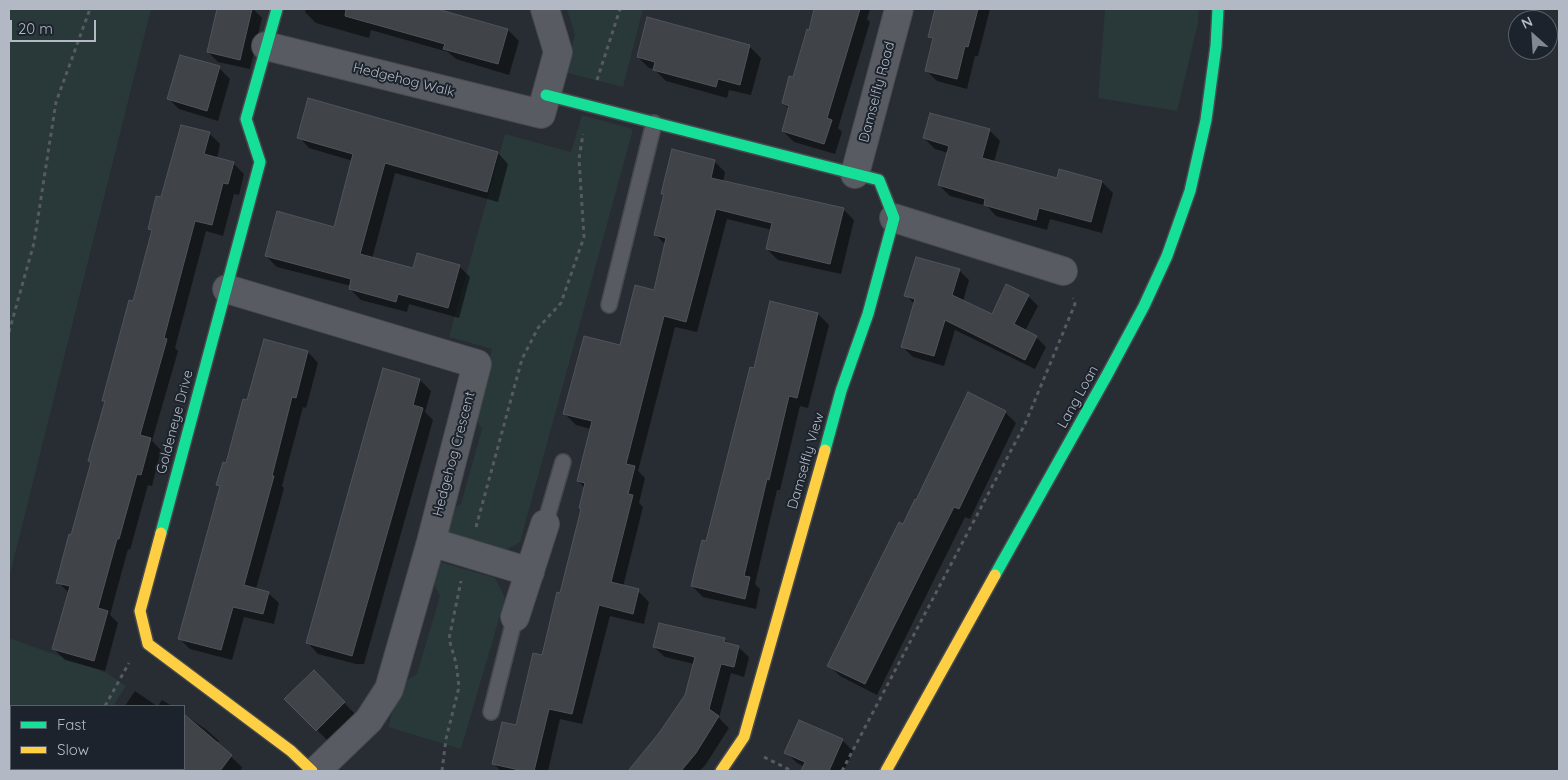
<!DOCTYPE html>
<style>
body{margin:0}
#map{position:relative;width:1568px;height:780px;overflow:hidden;background:#282d33;font-family:Quicksand,sans-serif}
canvas{display:block}
.frame{position:absolute;inset:0;border:10px solid #b2b9c4;pointer-events:none}
.legend{position:absolute;left:10px;top:705px;width:175px;height:65px;box-sizing:border-box;background:#1c232c;border:1px solid #585f69;margin:0;padding:6px 9px;list-style:none;font-size:15px;color:#b2b9c4}
.legend li{display:flex;align-items:center;gap:10px;height:25px}
.legend b{width:25px;border:1px solid #585f69}
.north{position:absolute;left:1508px;top:10px;width:50px;height:50px;box-sizing:border-box;background:#1c232c;border:1px solid #585f69;border-radius:50%;rotate:334deg;font-size:14px;font-weight:700;line-height:20px;text-align:center;color:#b2b9c4}
.north::after{content:'';display:block;margin:auto;width:18px;height:22px;background:#828891;clip-path:polygon(50% 0,100% 100%,50% 72%,0 100%)}
.scale{position:absolute;left:10px;top:20px;width:86px;height:22px;box-sizing:border-box;border:2px solid #b2b9c4;border-top:0;padding-left:6px;font-size:15px;line-height:18px;white-space:nowrap;color:#b2b9c4;-webkit-text-stroke:4px #1c232c;paint-order:stroke}
</style>
<div id="map">
<canvas width="1568" height="780"></canvas>
<div class="frame"></div>
<ul class="legend">
<li><b style="height:6px;background:#16e098"></b>Fast</li>
<li><b style="height:6px;background:#ffcf43"></b>Slow</li>
</ul>
<div class="north">N</div>
<div class="scale">20 m</div>
</div>
<script>
const ctx = document.querySelector('canvas').getContext('2d');
ctx.lineJoin = 'round';
function fill(path, color) { ctx.fillStyle = color; ctx.fill(path, 'evenodd'); }
const poly = rows => new Path2D(rows.map(r => 'M' + r).join(''));
function trace(path, color, width, dash) { ctx.strokeStyle = color; ctx.lineWidth = width; ctx.lineCap = dash ? 'butt' : 'round'; ctx.setLineDash(dash || []); ctx.stroke(path); }
function write(font, color, halo, rows, align = 'center') {
  ctx.font = font + ' Quicksand,sans-serif'; ctx.lineWidth = 4; ctx.setLineDash([]); ctx.textBaseline = 'middle'; ctx.strokeStyle = halo; ctx.fillStyle = color; for (const [text, x, y, turn = 0] of rows) {
    ctx.save(); ctx.translate(x, y); ctx.rotate((+turn || 0) * Math.PI / 180); ctx.textAlign = isNaN(turn) ? turn : align; if (halo) ctx.strokeText(text, 0, 0); ctx.fillText(text, 0, 0); ctx.restore();
  }
}
const green = poly([
 [9,9,151,9,9,578],
 [567,9,643,9,623,87,564,72,575,35],
 [1105,9,1199,9,1198,23,1177,111,1098,98],
 [582,115,633,129,520,542,501,553,443,536,449,511,461,504,482,429,473,415,492,349,449,337,505,134,571,152],
 [436,561,495,578,505,598,461,749,388,727,401,684,417,674,440,596,431,578],
 [9,638,107,673,126,686,113,706,11,706,11,769,91,769,90,771,9,771]
]);
const shadow = poly([
 [218,9,253,9,262,18,250,69,218,62,208,52],
 [306,9,442,9,442,11,508,30,519,41,509,75,456,59,448,52,371,30,369,38,316,23,305,12],
 [816,9,870,9,867,19,870,22,838,128,842,132,835,154,794,142,783,131,789,109,783,103,794,78,810,31],
 [936,9,990,9,978,56,975,56,967,89,937,81,926,70,934,41,929,36],
 [648,19,750,47,761,58,751,95,729,90,727,98,666,81,654,69,649,68,638,57],
 [219,68,230,79,218,121,179,109,168,98],
 [989,130,1000,141,994,162,1058,180,1102,182,1113,193,1102,233,1050,219,1047,230,996,216,987,206,950,196,939,185,948,153,935,149,924,138],
 [209,133,220,144,217,159,233,163,244,174,239,195,234,194,223,236,206,231,175,348,178,351,152,441,161,450,152,486,148,485,130,550,128,549,110,615,118,623,105,671,65,660,54,649,69,593,58,582,72,536,92,463,90,461,106,402,104,400,133,303,153,232,149,228,162,199],
 [299,137,498,153,508,164,498,202,395,173,372,259,414,270,459,266,470,277,459,318,409,304,407,312,361,300,350,289,351,286,277,267,266,256,335,228,353,161,309,148],
 [714,161,725,172,723,182,843,209,854,220,841,274,778,260,767,249,772,230,727,219,697,332,675,327,638,471,645,478,639,503,643,507,623,587,638,591,649,602,644,624,610,616,582,724,560,719,548,771,501,771,493,763,517,727,543,657,561,594,582,509,585,488,578,481,591,429,576,425,565,414,621,346,655,291,665,244,655,234,665,196,662,193],
 [959,270,969,280,963,301,992,315,1028,296,1038,306,1025,331,1036,337,1046,347,1035,369,955,330,944,366,913,357,903,347,915,305,906,295],
 [818,314,829,325,808,408,800,406,780,490,777,490,755,584,760,589,756,609,703,597,692,586,707,543],
 [308,352,318,363,306,408,303,407,282,486,284,488,256,589,268,593,279,603,274,624,244,617,232,660,190,649,179,638,221,488,218,485,227,465,248,402],
 [420,380,431,391,425,412,433,420,364,664,356,664,318,654,307,642],
 [1005,412,1016,423,970,519,965,517,877,695,840,676,829,665,903,526],
 [724,639,730,645,738,647,749,657,744,677,731,673,719,718,729,728,706,764,700,771,630,771,660,734,686,695,694,664,665,657,654,647],
 [314,672,355,714,328,741,286,699],
 [135,691,157,706,125,706],
 [162,700,172,706,158,706],
 [184,714,208,731,219,741,217,744,242,767,241,769,243,771,189,771,192,767,184,762],
 [842,740,853,751,844,771,809,771,805,767,797,763,786,752]
]);
const building = poly([
 [217,9,252,9,240,60,207,52,217,9],
 [346,9,437,9,508,29,498,64,443,49,445,44,345,16,346,9],
 [814,9,860,9,827,118,832,120,824,144,782,131,789,106,782,103,789,76,793,77,807,29,809,30,814,9],
 [935,9,978,9,968,47,965,46,957,79,925,71,933,38,928,37,935,9],
 [647,17,750,45,740,85,718,79,716,87,653,70,655,62,637,57,647,17],
 [180,55,220,66,207,111,167,99,180,55],
 [308,98,498,152,487,192,385,163,360,254,413,268,417,253,460,265,448,308,398,294,396,302,349,289,351,279,265,256,277,211,334,227,353,154,297,138,308,98],
 [930,113,990,129,982,158,1057,178,1059,169,1102,181,1091,222,1039,208,1036,220,984,205,985,199,938,185,949,146,923,138,930,113],
 [181,125,210,132,204,154,234,162,228,184,223,183,212,225,195,221,164,338,167,339,140,435,151,438,141,475,137,474,119,539,117,539,98,608,108,611,94,661,52,649,70,586,56,583,69,534,71,535,91,462,88,461,105,401,102,401,129,300,133,301,152,230,148,229,156,196,161,197,181,125],
 [672,149,715,160,711,178,844,208,830,264,766,249,772,223,716,209,686,322,664,316,626,464,635,466,628,494,633,495,611,582,639,589,633,614,599,605,572,714,549,709,534,771,524,771,492,764,502,722,516,725,533,653,542,655,557,592,560,593,581,509,579,508,585,483,577,481,592,421,563,414,584,336,620,345,635,285,654,290,666,238,654,235,664,194,661,194,672,149],
 [916,257,960,269,952,295,992,314,1006,284,1029,295,1014,324,1037,336,1025,360,945,320,934,356,901,347,915,299,904,296,916,257],
 [770,301,818,313,797,398,789,396,769,480,767,479,744,576,750,577,745,599,691,586,702,540,706,541,750,367,754,368,770,301],
 [264,339,308,351,296,398,292,397,272,476,274,476,244,585,269,592,263,614,233,607,221,650,178,639,220,486,216,485,223,462,226,463,243,399,247,400,264,339],
 [383,368,420,379,413,405,423,408,352,656,306,643,383,368],
 [968,392,1006,411,959,509,954,507,865,684,827,666,899,522,903,524,915,499,916,500,968,392],
 [659,623,725,638,724,642,739,646,734,667,721,664,709,709,719,716,696,753,681,771,628,771,659,733,685,695,695,657,653,647,659,623],
 [314,670,345,702,316,731,284,699,314,670],
 [184,714,232,755,220,771,184,771,184,714],
 [799,720,843,739,829,771,801,771,805,762,784,753,799,720]
]);
const path = poly([
 [597,80,620,9],
 [9,332,34,243,56,102,90,9],
 [476,527,522,359,538,328,561,303,584,237,579,159,583,134],
 [105,706,129,663],
 [764,757,792,771],
 [37,771,41,769],
 [442,771,446,739,459,687,456,663,449,639,461,581],
 [842,771,1025,424,1075,304,1073,298]
]);
const lane = poly([
 [609,305,654,123],
 [545,524,563,462],
 [491,712,515,617]
]);
const street = poly([
 [266,46,541,114,558,52,545,9],
 [855,174,899,9],
 [894,218,1063,271],
 [227,289,477,364,431,542,389,689,369,720,316,771],
 [431,542,530,572],
 [515,617,545,524]
]);
const fast = poly([
 [546,95,879,180,894,218,868,314,841,391,825,450],
 [161,533,260,162,246,119,277,9],
 [995,575,1107,375,1144,306,1167,256,1190,191,1206,120,1216,46,1218,9]
]);
const slow = poly([
 [161,533,140,611,148,644,291,751,312,771],
 [721,771,744,737,825,450],
 [886,771,995,575]
]);
const streetNames = [
 ["Hedgehog Walk",404,80,14],
 ["Damselfly Road",877,92,-75],
 ["Lang Loan",1078,397,-61],
 ["Goldeneye Drive",175,422,-75],
 ["Hedgehog Crescent",454,454,-75],
 ["Damselfly View",806,461,-74]
];
fill(green, '#293839');
fill(shadow, '#0007');
fill(building, '#404449');
trace(building, '#4f545b', 1);
trace(lane, '#46494e', 18);
trace(street, '#46494e', 30);
trace(fast, '#46494e', 14);
trace(slow, '#46494e', 14);
trace(path, '#565b5f', 3, [4, 4]);
trace(lane, '#585b61', 15);
trace(street, '#585b61', 28);
trace(fast, '#16e098', 11);
trace(slow, '#ffcf43', 11);
write('14px', '#b2b9c4', '#1c232c', streetNames);
</script>
